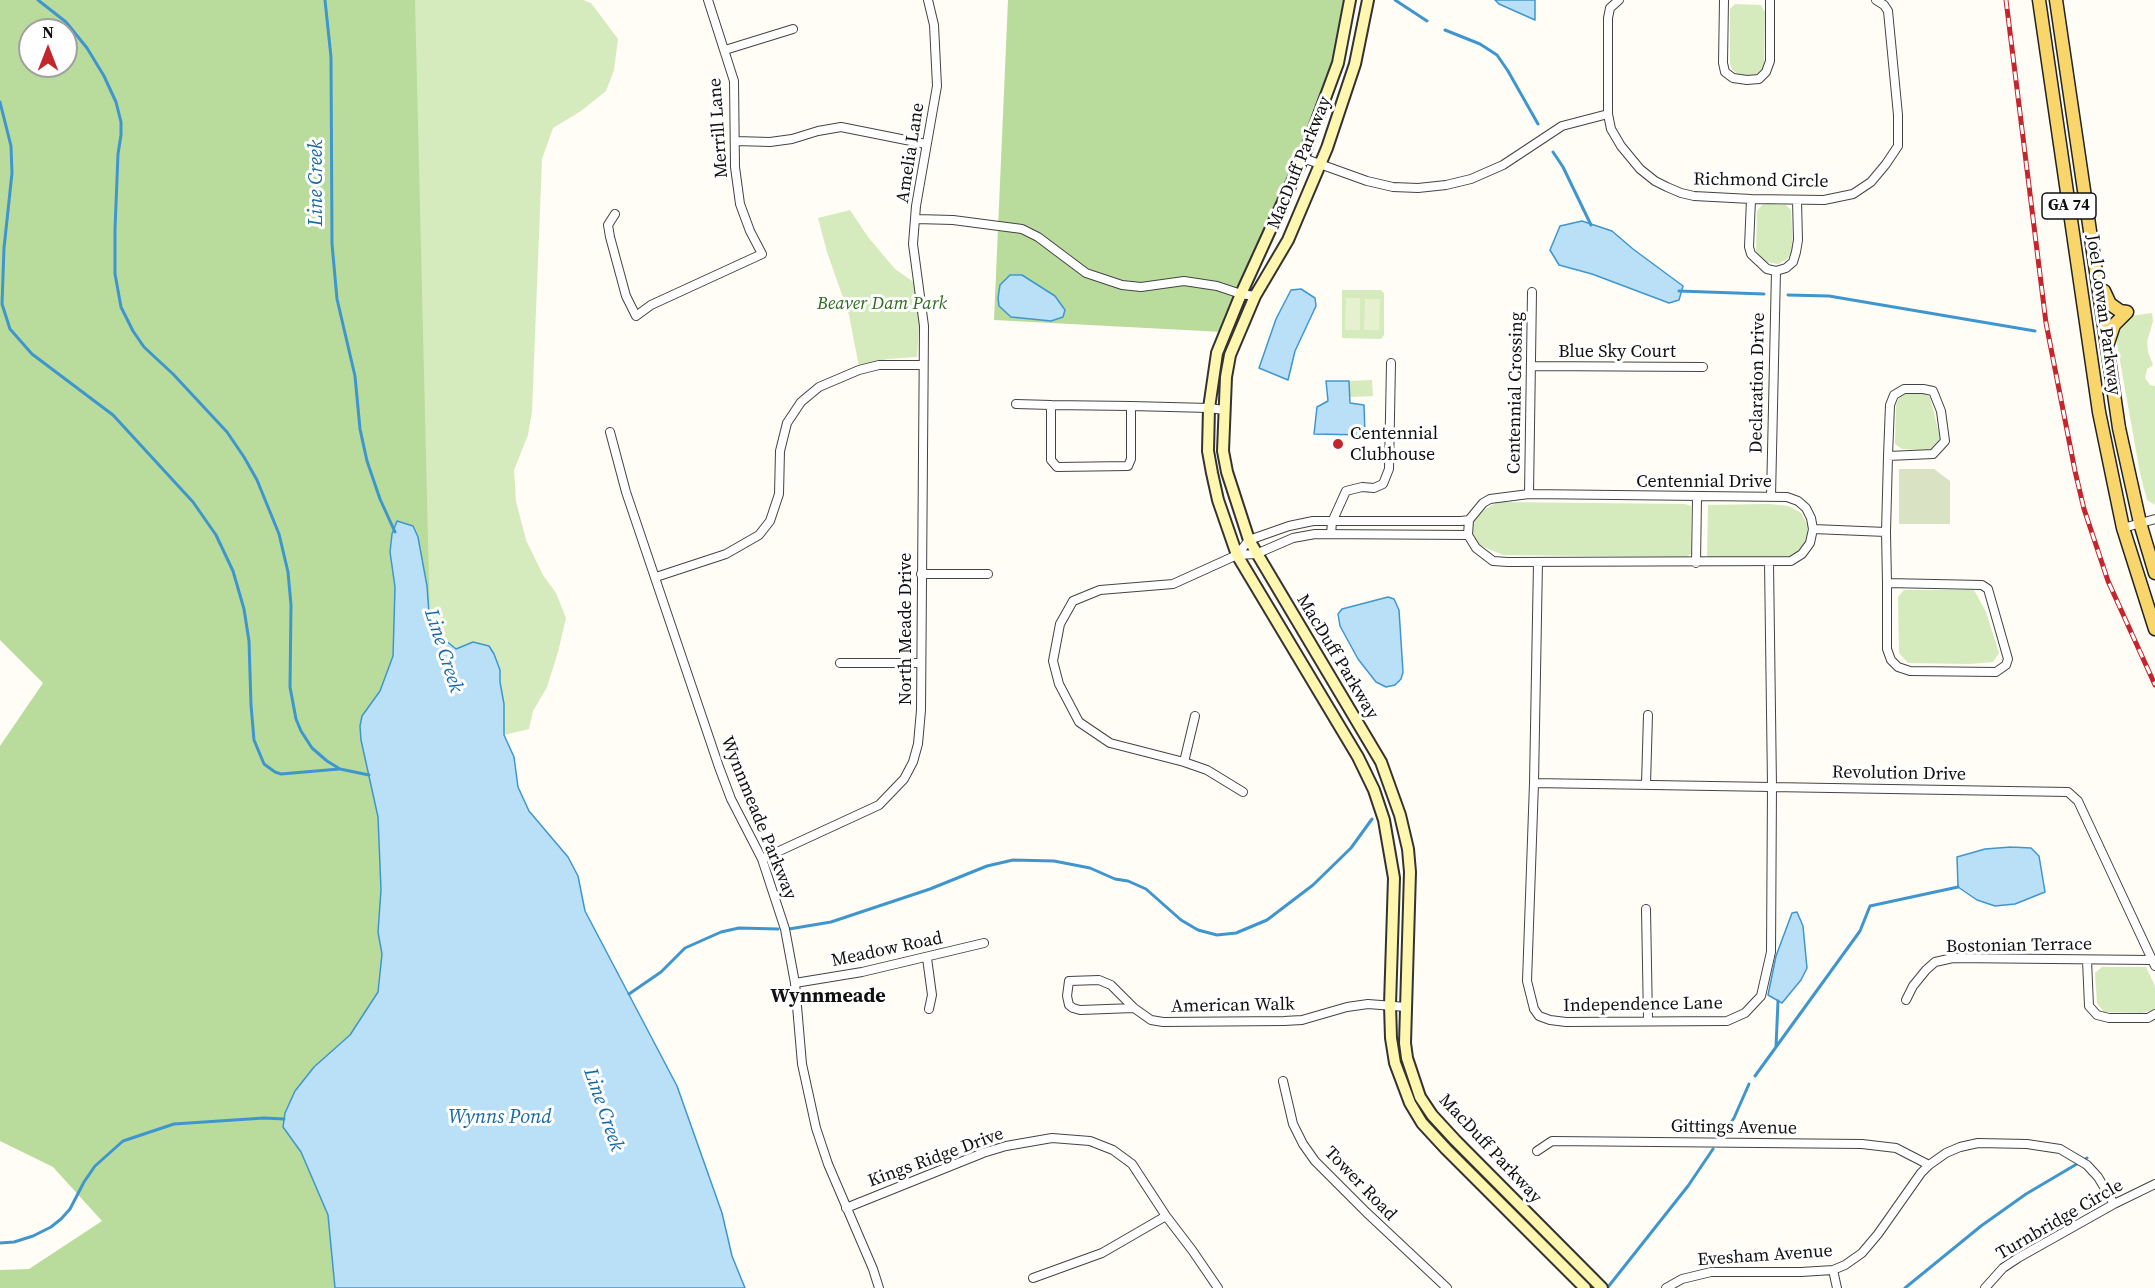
<!DOCTYPE html>
<style>
body{margin:0}
#map{position:relative;width:2155px;height:1288px;overflow:hidden;background:#fffdf5;font-family:"Source Serif 4",serif}
canvas{display:block}
.north{position:absolute;left:18px;top:18px;width:60px;height:60px;box-sizing:border-box;background:#fff;border:2px solid #a0a0a0;border-radius:50%;rotate:0deg;font-size:16px;font-weight:700;line-height:24px;text-align:center;color:#111}
.north::after{content:'';display:block;margin:auto;width:21px;height:27px;background:#c4262e;clip-path:polygon(50% 0,100% 100%,50% 72%,0 100%)}
</style>
<div id="map">
<canvas width="2155" height="1288"></canvas>
<div class="north">N</div>
</div>
<script>
const ctx = document.querySelector('canvas').getContext('2d');
ctx.lineJoin = 'round';
function fill(path, color) { ctx.fillStyle = color; ctx.fill(path, 'evenodd'); }
const poly = rows => new Path2D(rows.map(r => 'M' + r).join(''));
function trace(path, color, width, dash) { ctx.strokeStyle = color; ctx.lineWidth = width; ctx.lineCap = dash ? 'butt' : 'round'; ctx.setLineDash(dash || []); ctx.stroke(path); }
function write(font, color, halo, rows, align = 'center') {
  ctx.font = font + ' "Source Serif 4",serif'; ctx.lineWidth = 6; ctx.setLineDash([]); ctx.textBaseline = 'middle'; ctx.strokeStyle = halo; ctx.fillStyle = color; for (const [text, x, y, turn = 0] of rows) {
    ctx.save(); ctx.translate(x, y); ctx.rotate((+turn || 0) * Math.PI / 180); ctx.textAlign = isNaN(turn) ? turn : align; if (halo) ctx.strokeText(text, 0, 0); ctx.fillText(text, 0, 0); ctx.restore();
  }
}
const green = poly([
 [0,0,583,0,591,3,618,39,614,70,606,91,581,111,553,128,542,159,532,411,528,435,514,470,516,501,526,540,543,575,556,593,566,618,558,652,547,687,533,711,529,729,504,735,504,704,500,682,500,670,473,642,456,649,433,630,429,614,379,842],
 [30,30,66,30,66,66,30,66],
 [1735,4,1761,5,1765,12,1764,63,1762,69,1755,75,1743,75,1736,73,1732,69,1730,63,1730,9],
 [1766,204,1786,205,1791,210,1793,250,1787,259,1778,264,1765,262,1756,251,1757,211,1762,205],
 [850,210,868,237,895,269,915,283,920,309,917,357,887,359,859,367,849,315,827,252,818,218],
 [1342,290,1381,290,1384,293,1384,335,1381,339,1342,338],
 [2152,313,2153,321,2147,342,2148,352,2153,365,2147,369,2145,378,2150,385,2155,386,2155,505,2147,500,2140,473,2115,333,2118,325,2130,316],
 [1372,380,1373,396,1350,397,1349,381],
 [1905,393,1923,393,1930,397,1940,438,1930,450,1902,449,1895,444,1896,405,1899,398],
 [1498,502,1685,504,1691,506,1691,554,1686,557,1503,555,1479,545,1471,530,1476,514],
 [1768,504,1789,506,1801,513,1808,526,1806,544,1796,553,1786,558,1707,558,1708,505],
 [1904,590,1974,590,1986,612,1999,653,1993,662,1969,664,1908,663,1899,653,1898,597],
 [2102,967,2146,967,2155,986,2155,1008,2153,1010,2142,1013,2104,1012,2097,1003,2095,973]
]);
const forest = poly([
 [0,0,415,0,446,1288,0,1288,0,1270,29,1269,102,1221,53,1167,0,1141,0,746,43,683,0,640],
 [30,30,66,30,66,66,30,66],
 [1008,0,1350,0,1338,63,1303,158,1223,332,994,320]
]);
const cemetery = poly([
 [1899,469,1934,469,1950,481,1950,524,1899,524]
]);
const pitch = poly([
 [1346,298,1360,298,1360,330,1345,330],
 [1365,299,1380,299,1379,330,1364,330]
]);
const water = poly([
 [1495,0,1535,0,1535,20,1499,4,1495,0],
 [1582,221,1612,231,1633,249,1683,286,1679,300,1669,303,1592,274,1559,265,1550,250,1560,226,1582,221],
 [1010,275,1022,275,1055,296,1065,310,1063,317,1051,321,1011,317,999,306,998,298,1000,285,1010,275],
 [1301,289,1315,298,1316,306,1295,351,1288,380,1259,368,1276,319,1291,290,1301,289],
 [1326,381,1349,381,1350,403,1364,405,1365,435,1314,434,1317,407,1328,401,1326,381],
 [397,521,413,526,418,537,427,586,429,614,433,630,456,649,473,642,489,646,494,654,500,670,500,682,504,704,504,735,514,757,518,787,529,811,568,857,578,876,585,911,677,1086,722,1213,732,1256,745,1288,335,1288,328,1215,301,1152,283,1127,285,1113,295,1091,314,1067,350,1035,378,992,382,954,378,932,381,890,378,817,361,740,360,726,362,716,380,691,393,656,395,587,390,552,392,534,397,521],
 [1388,597,1394,599,1399,610,1403,672,1401,679,1395,685,1386,687,1376,682,1358,659,1340,626,1338,614,1342,609,1388,597],
 [2011,847,2031,848,2039,856,2045,892,2015,904,1995,906,1977,900,1958,887,1957,857,1985,849,2011,847],
 [1797,912,1803,926,1807,968,1801,980,1782,1003,1768,995,1776,956,1792,913,1797,912]
]);
const stream = poly([
 [38,0,66,22,87,48,104,76,116,102,121,122,121,135,118,154,115,229,115,274,121,307,133,331,144,347,173,374,227,432,244,457,257,480,279,534,288,572,291,605,290,687,296,719,301,731,312,748,327,761,340,769,369,775],
 [325,0,331,57,332,244,337,299,355,376,360,429,367,461,380,499,395,532],
 [1395,0,1427,21],
 [1445,30,1480,44,1497,55,1508,71,1538,124],
 [0,102,11,146,12,173,4,248,2,304,10,329,32,354,113,415,193,502,216,535,233,571,244,609,249,641,251,705,254,740,264,764,275,772,281,774,339,769],
 [1553,152,1563,167,1591,225],
 [1679,291,1764,294],
 [1788,295,1829,296,2035,331],
 [789,929,831,922,930,889,987,866,1013,860,1054,861,1090,868,1115,879,1128,881,1146,889,1181,920,1198,930,1217,935,1236,933,1267,920,1313,885,1351,848,1372,819],
 [629,994,661,972,685,948,721,932,739,928,778,929],
 [1776,1047,1778,1001],
 [1755,1076,1860,931,1870,906,1958,887],
 [1722,1136,1734,1118,1749,1084],
 [0,1243,14,1242,33,1236,51,1227,61,1219,70,1209,84,1182,95,1166,123,1141,174,1124,264,1118,284,1119],
 [1608,1287,1688,1186,1713,1149],
 [1905,1288,1981,1226,2026,1194,2087,1158]
]);
const street = poly([
 [1619,0,1610,8,1608,18,1608,114,1611,129,1621,146,1640,169,1655,181,1667,187,1681,193,1694,196,1751,199,1824,200,1853,194,1871,182,1886,164,1898,146,1898,115,1888,11,1884,5,1876,0],
 [1724,0,1723,63,1725,72,1733,78,1747,80,1759,79,1766,72,1770,61,1770,0],
 [725,50,793,29],
 [736,141,770,142,792,139,818,131,841,127,926,144],
 [1303,158,1367,181,1393,187,1418,188,1446,185,1471,179,1503,165,1562,126,1608,114],
 [1751,199,1749,247,1751,254,1767,269,1776,271,1786,268,1793,262,1796,252,1798,240,1797,200],
 [615,214,608,225,610,237,626,296,636,316,651,305,762,254,750,231,740,204,735,167,734,81,708,0],
 [916,219,953,220,1022,229,1038,237,1086,273,1122,285,1141,287,1184,281,1217,286,1241,294,1255,296],
 [1531,366,1703,367],
 [1016,404,1051,405],
 [1131,406,1131,459,1128,466,1057,467,1051,460,1051,405,1131,406,1209,408,1224,410],
 [610,432,626,492,719,767,731,799,762,859,785,929,795,983,802,1064,816,1128,828,1164,873,1269,879,1288],
 [1529,494,1532,292],
 [1771,497,1776,271],
 [2123,528,2155,519],
 [1813,529,1886,532],
 [1331,534,1332,522,1346,491,1362,487,1374,488,1383,484,1389,469,1391,363],
 [1237,555,1249,540,1289,526,1313,521,1461,521,1469,520,1483,503,1490,499,1529,494,1787,497,1798,501,1806,508,1811,518,1813,529,1810,543,1802,554,1791,561,1508,562,1493,561,1476,548,1468,535,1469,520],
 [1538,562,1534,783,1527,981,1534,1009,1539,1016,1550,1020,1566,1022,1727,1021,1745,1013,1761,996,1771,952,1772,786,1769,562],
 [1696,563,1697,498],
 [921,574,988,574],
 [656,577,726,554,759,535,770,521,779,494,780,451,787,423,801,402,819,387,859,370,879,365,923,365],
 [1887,583,1887,649,1891,660,1898,667,1910,671,1996,672,2006,665,2008,659,1988,589,1982,585,1887,583,1886,532,1888,456,1890,405,1894,395,1904,389,1923,389,1933,391,1941,411,1945,441,1933,454,1888,456],
 [840,663,920,663],
 [1184,762,1195,716],
 [1534,783,2068,792,2078,801,2155,966],
 [1646,784,1648,715],
 [1243,792,1207,770,1184,762,1110,743,1079,722,1059,684,1053,661,1060,624,1073,601,1100,590,1173,584,1237,555,1256,554,1293,538,1315,534,1468,535],
 [762,859,879,805,904,779,913,762,918,744,921,710,924,326,913,244,916,206,937,86,934,25,928,0],
 [1646,909,1648,1020],
 [927,958,932,995,929,1009],
 [2087,960,2089,1006,2097,1015,2109,1018,2148,1018,2155,1014],
 [795,983,862,972,984,943],
 [1906,1000,1913,986,1926,970,1935,962,1953,958,2152,960],
 [1134,1008,1080,1010,1073,1008,1069,1005,1067,996,1069,981,1099,980,1111,985,1134,1008,1151,1020,1163,1022,1284,1021,1302,1020,1347,1007,1368,1004,1406,1007],
 [1283,1081,1293,1124,1303,1144,1315,1161,1366,1212,1447,1288],
 [1537,1151,1552,1141,1862,1144,1896,1148,1929,1165],
 [846,1208,983,1153,1006,1146,1052,1138,1090,1141,1113,1150,1132,1164,1166,1216,1192,1250,1218,1288],
 [1833,1270,1837,1288],
 [1033,1278,1102,1253,1166,1216],
 [1666,1288,1682,1279,1711,1272,1801,1272,1833,1270,1845,1265,1862,1253,1878,1234,1921,1173,1929,1165,1946,1153,1960,1147,1978,1143,2027,1144,2060,1149,2087,1165,2098,1177,2114,1204],
 [1985,1288,2003,1268,2018,1258,2114,1204,2155,1184]
]);
const secondary = poly([
 [1350,0,1338,63,1303,158,1241,294,1217,353,1209,408,1208,451,1212,473,1218,500,1237,555,1358,757,1374,790,1384,820,1394,878,1390,1005,1391,1038,1395,1063,1410,1103,1422,1123,1446,1149,1585,1288],
 [1368,0,1355,64,1327,148,1288,240,1255,296,1230,355,1226,377,1223,451,1227,472,1249,540,1381,762,1400,815,1408,849,1410,872,1405,1043,1407,1058,1420,1097,1432,1115,1455,1140,1602,1288]
]);
const primary = poly([
 [2039,0,2099,412,2123,528,2155,629],
 [2056,0,2119,428,2140,523,2155,573],
 [2104,291,2110,304,2120,311,2127,312],
 [2108,343,2114,325,2127,312]
]);
const rail = poly([
 [2006,0,2046,323,2075,471,2084,509,2108,581,2155,685]
]);
const markers = [
 [1338,444,6,"#c4262e"]
];
const shields = [
 [2069,206,54]
];
const shieldNames = [
 ["GA 74",2069,206]
];
const streetNames = [
 ["Merrill Lane",719,128,-94],
 ["Amelia Lane",911,153,-81],
 ["MacDuff Parkway",1300,163,-68],
 ["Richmond Circle",1761,181,1],
 ["Joel Cowan Parkway",2103,315,82],
 ["Blue Sky Court",1617,352],
 ["Declaration Drive",1758,383,-89],
 ["Centennial Crossing",1516,393,-89],
 ["Centennial Drive",1704,482],
 ["North Meade Drive",906,629,-90],
 ["MacDuff Parkway",1337,657,59],
 ["Revolution Drive",1899,774,1],
 ["Wynnmeade Parkway",758,818,68],
 ["Bostonian Terrace",2019,946,-1],
 ["Meadow Road",887,950,-12],
 ["Independence Lane",1643,1005,-1],
 ["American Walk",1233,1006,-1],
 ["Gittings Avenue",1734,1128,1],
 ["MacDuff Parkway",1490,1149,47],
 ["Kings Ridge Drive",936,1158,-20],
 ["Tower Road",1360,1184,46],
 ["Turnbridge Circle",2060,1220,-30],
 ["Evesham Avenue",1765,1256,-4]
];
const parkNames = [
 ["Beaver Dam Park",882,304]
];
const poiNames = [
 ["Centennial",1350,434],
 ["Clubhouse",1350,455]
];
const waterNames = [
 ["Line Creek",317,183,-90],
 ["Line Creek",443,651,72],
 ["Line Creek",603,1110,71],
 ["Wynns Pond",500,1118]
];
const neighbourhoodNames = [
 ["Wynnmeade",828,997]
];
fill(green, '#d5ebbd');
fill(forest, '#b9dc9c');
fill(cemetery, '#d9e3c4');
fill(pitch, '#e6f2cf');
fill(water, '#b9e0f7');
trace(water, '#3f96cf', 1.5);
trace(stream, '#3f96cf', 3);
trace(street, '#444', 10);
trace(secondary, '#333', 14);
trace(primary, '#222', 15);
trace(street, '#fff', 8);
trace(secondary, '#fff6b0', 10);
trace(primary, '#f9d66b', 12);
trace(rail, '#c4262e', 5);
trace(rail, '#fff', 3, [9]);
for (const [x, y, r, color] of markers) { const dot = new Path2D(); dot.arc(x, y, r, 0, 2 * Math.PI); ctx.fillStyle = color; ctx.fill(dot); trace(dot, '#fff', 2); }
for (const [x, y, w] of shields) { const box = new Path2D(); box.roundRect(x - w / 2, y - 13, w, 26, 4.5); ctx.fillStyle = '#fff'; ctx.fill(box); trace(box, '#111', 1.5); }
write('bold 16px', '#111', null, shieldNames);
write('18px', '#111', '#fff', streetNames);
write('italic 18px', '#2f6b1f', '#fff', parkNames);
write('18px', '#111', '#fff', poiNames, 'left');
write('italic 20px', '#1768a6', '#fff', waterNames);
write('bold 20px', '#111', '#fff', neighbourhoodNames);
</script>
